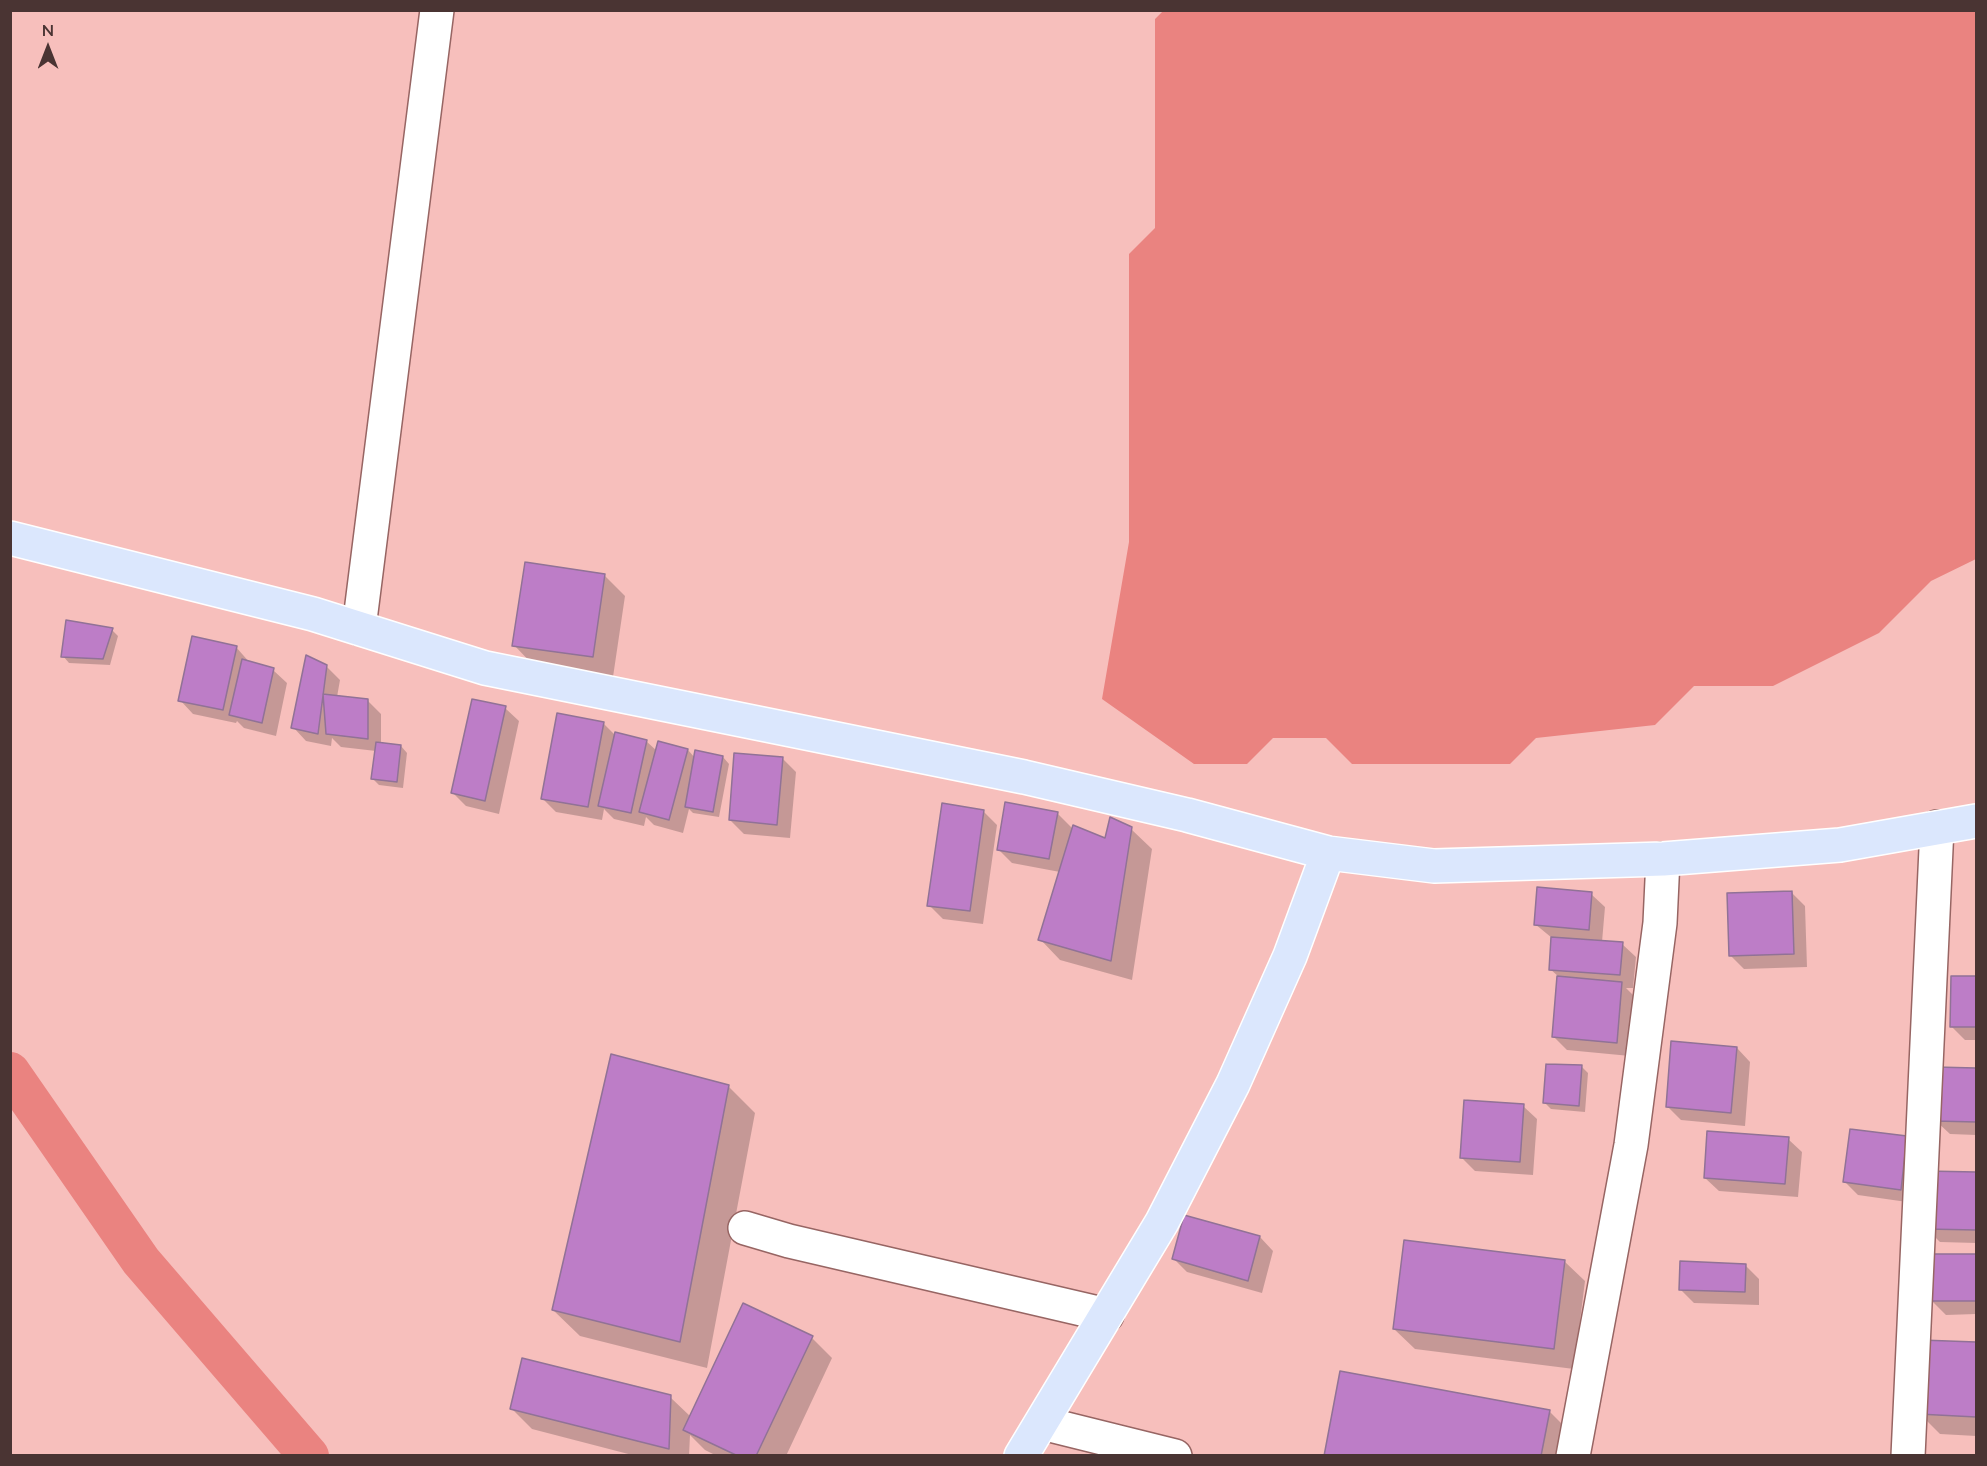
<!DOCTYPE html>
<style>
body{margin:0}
#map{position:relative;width:1987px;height:1466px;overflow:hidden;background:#f7bfbc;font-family:Lato,sans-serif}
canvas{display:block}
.frame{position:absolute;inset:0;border:12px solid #4a3433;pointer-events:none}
.north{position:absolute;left:18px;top:18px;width:60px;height:60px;-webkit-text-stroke:4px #f7bfbc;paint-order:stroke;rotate:0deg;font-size:16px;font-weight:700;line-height:24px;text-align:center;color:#4a3433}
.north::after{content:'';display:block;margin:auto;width:21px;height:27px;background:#4a3433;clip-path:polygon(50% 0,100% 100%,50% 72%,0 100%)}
</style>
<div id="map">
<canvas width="1987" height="1466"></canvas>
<div class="frame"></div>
<div class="north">N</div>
</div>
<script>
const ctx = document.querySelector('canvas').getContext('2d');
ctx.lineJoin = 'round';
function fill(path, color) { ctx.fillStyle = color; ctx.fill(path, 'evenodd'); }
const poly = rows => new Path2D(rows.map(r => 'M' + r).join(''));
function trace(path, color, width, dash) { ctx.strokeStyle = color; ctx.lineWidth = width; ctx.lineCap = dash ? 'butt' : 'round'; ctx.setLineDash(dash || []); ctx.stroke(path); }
const water = poly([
 [1164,10,1976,11,1976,559,1931,581,1879,633,1773,686,1694,686,1655,725,1536,738,1510,764,1352,764,1326,738,1273,738,1247,764,1194,764,1102,699,1129,542,1129,254,1155,228,1155,19]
]);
const shadow = poly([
 [604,575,625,596,613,677,534,666,514,645],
 [112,630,118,636,110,665,69,663,63,656],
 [236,647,250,663,273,670,287,683,276,736,244,728,237,721,236,723,193,714,180,700],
 [326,666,340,680,337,697,368,701,381,714,381,744,401,746,407,753,403,788,379,785,373,779,376,751,341,747,332,738,331,746,306,741,293,727],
 [505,708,519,721,499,814,466,806,453,793],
 [604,724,616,736,646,741,657,751,688,750,695,758,723,757,729,764,719,817,693,813,689,809,683,833,654,825,646,817,644,826,614,819,604,809,602,820,556,812,542,798],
 [782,758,796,772,790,838,744,834,730,820],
 [983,811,997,825,983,924,943,919,929,905],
 [1057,813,1073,829,1106,840,1131,829,1152,849,1132,980,1060,960,1040,939,1060,872,1012,863,998,849],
 [1791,892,1805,906,1807,967,1744,969,1730,955],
 [1591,894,1605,907,1602,942,1622,944,1636,957,1633,988,1626,988,1635,997,1630,1056,1567,1050,1553,1036,1559,977,1550,969,1552,938,1535,924],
 [1952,977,1976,978,1976,1040,1965,1040,1951,1026],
 [1737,1048,1750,1062,1745,1126,1681,1120,1667,1106],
 [1582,1067,1588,1073,1585,1112,1551,1109,1545,1103],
 [1936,1069,1976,1070,1976,1135,1950,1134,1936,1121],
 [728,1086,755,1113,707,1368,580,1336,553,1310],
 [1523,1106,1537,1119,1533,1175,1475,1171,1461,1157],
 [1907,1137,1914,1203,1858,1195,1845,1182],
 [1788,1139,1802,1152,1798,1197,1719,1191,1705,1178],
 [1927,1173,1976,1173,1976,1243,1940,1242,1927,1229],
 [1185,1216,1260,1237,1273,1251,1262,1293,1187,1272,1173,1258],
 [1932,1256,1976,1256,1976,1314,1946,1315,1932,1301],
 [1564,1261,1585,1281,1574,1369,1415,1349,1394,1329],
 [1745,1265,1759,1279,1759,1305,1694,1303,1680,1289],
 [812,1338,832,1358,786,1456,717,1456,705,1450,690,1435,689,1456,636,1456,532,1429,512,1409,670,1397,691,1417],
 [1922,1342,1976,1344,1976,1436,1940,1434,1920,1414],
 [1549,1411,1576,1438,1572,1456,1326,1456]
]);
const canal = poly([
 [10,1072,141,1261,309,1456]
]);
const building = poly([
 [525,562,605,574,593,657,512,646,525,562],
 [66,620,113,628,103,659,61,657,66,620],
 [192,636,237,646,223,710,178,701,192,636],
 [306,655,327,665,318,734,291,728,306,655],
 [242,659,274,668,262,723,229,715,242,659],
 [323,694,368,699,368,739,326,734,323,694],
 [472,699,506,706,485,801,451,793,472,699],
 [557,713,604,722,588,807,541,799,557,713],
 [615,732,647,740,631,813,598,806,615,732],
 [658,741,688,749,669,820,639,812,658,741],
 [376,742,401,745,397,782,371,779,376,742],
 [695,750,723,756,713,812,685,807,695,750],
 [734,753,783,757,777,825,729,820,734,753],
 [1005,802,1058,812,1049,859,997,850,1005,802],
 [942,803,984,810,970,911,927,906,942,803],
 [1110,817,1132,827,1111,961,1038,940,1073,825,1105,838,1110,817],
 [1537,887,1592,892,1589,930,1534,925,1537,887],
 [1792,891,1794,954,1729,956,1727,893,1792,891],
 [1551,937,1623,942,1620,975,1549,970,1551,937],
 [1557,976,1622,982,1617,1043,1552,1037,1557,976],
 [1951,976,1976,976,1976,1027,1950,1027,1951,976],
 [1671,1041,1737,1047,1731,1113,1666,1107,1671,1041],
 [611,1054,729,1085,680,1342,552,1310,611,1054],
 [1546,1064,1582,1065,1579,1106,1543,1103,1546,1064],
 [1935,1067,1976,1068,1976,1122,1934,1121,1935,1067],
 [1464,1100,1524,1104,1520,1162,1460,1158,1464,1100],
 [1850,1129,1907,1136,1901,1190,1843,1182,1850,1129],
 [1707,1131,1789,1137,1785,1184,1704,1178,1707,1131],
 [1926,1171,1976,1172,1976,1230,1925,1229,1926,1171],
 [1184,1215,1260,1236,1248,1281,1172,1259,1184,1215],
 [1404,1240,1565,1260,1554,1349,1393,1329,1404,1240],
 [1930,1254,1976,1254,1976,1301,1931,1301,1930,1254],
 [1680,1261,1746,1264,1745,1292,1679,1290,1680,1261],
 [743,1303,813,1336,756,1456,738,1456,683,1430,743,1303],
 [1921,1340,1976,1342,1976,1417,1918,1414,1921,1340],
 [522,1358,671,1395,669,1449,510,1409,522,1358],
 [1340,1371,1550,1410,1541,1456,1324,1456,1340,1371]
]);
const minor = poly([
 [359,628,437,10],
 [745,1228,789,1241,1107,1315],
 [1042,1423,1175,1456],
 [1573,1456,1631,1145,1660,923,1663,859],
 [1908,1456,1937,827]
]);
const major = poly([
 [10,538,313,614,485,668,1024,777,1187,815,1328,853,1434,866,1663,859,1840,845,1976,821],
 [1021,1456,1162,1222,1233,1084,1290,956,1328,853]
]);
fill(water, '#ea8380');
fill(shadow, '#0003');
trace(canal, '#ea8380', 40);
fill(building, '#bd7dc7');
trace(building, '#917296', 1.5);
trace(minor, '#976563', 36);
trace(major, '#fff', 36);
trace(minor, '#fff', 33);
trace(major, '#dbe7fd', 33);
</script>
